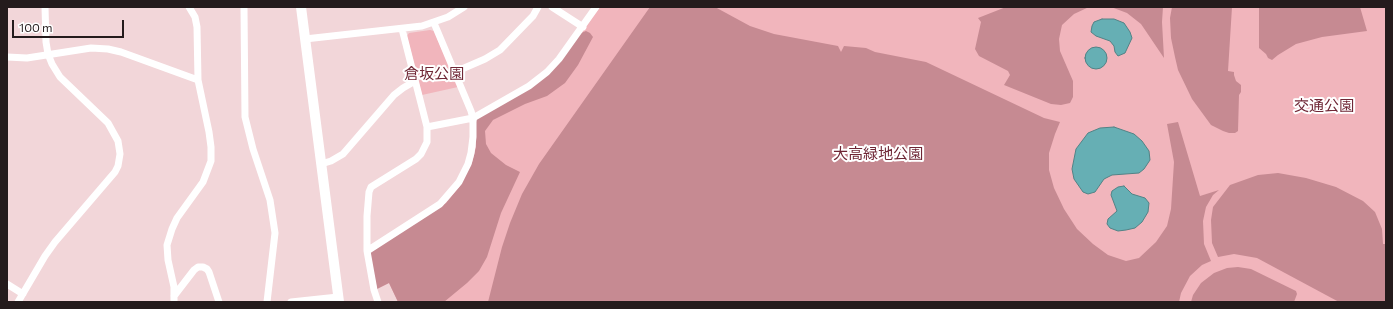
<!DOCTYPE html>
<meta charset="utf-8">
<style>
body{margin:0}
#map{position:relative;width:1393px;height:309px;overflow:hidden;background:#f2d6d9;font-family:Commissioner,sans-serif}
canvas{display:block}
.frame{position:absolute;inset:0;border:8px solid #241b1c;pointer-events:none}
.scale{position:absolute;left:12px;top:20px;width:112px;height:18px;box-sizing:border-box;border:2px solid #241b1c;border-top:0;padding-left:5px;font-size:12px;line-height:14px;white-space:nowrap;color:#241b1c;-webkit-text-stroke:3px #fff;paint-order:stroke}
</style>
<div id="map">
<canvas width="1393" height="309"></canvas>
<div class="frame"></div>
<div class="scale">100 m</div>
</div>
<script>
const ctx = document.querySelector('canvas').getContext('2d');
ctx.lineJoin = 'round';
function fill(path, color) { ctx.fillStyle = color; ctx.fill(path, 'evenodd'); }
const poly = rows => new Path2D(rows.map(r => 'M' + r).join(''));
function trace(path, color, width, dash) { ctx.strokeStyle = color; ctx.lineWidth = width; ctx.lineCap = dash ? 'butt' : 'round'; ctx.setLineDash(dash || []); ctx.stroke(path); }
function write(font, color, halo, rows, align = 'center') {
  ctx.font = font + ' Commissioner,"Noto Sans JP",sans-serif'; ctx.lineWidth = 4; ctx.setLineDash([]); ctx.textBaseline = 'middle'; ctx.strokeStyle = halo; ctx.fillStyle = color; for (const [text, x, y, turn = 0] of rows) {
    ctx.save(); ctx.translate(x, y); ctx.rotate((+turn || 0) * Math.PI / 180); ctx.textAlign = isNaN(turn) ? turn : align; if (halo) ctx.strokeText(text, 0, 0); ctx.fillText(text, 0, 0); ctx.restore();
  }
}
const green = poly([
 [600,7,1386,7,1386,302,398,302,389,283,377,289,371,252,446,203,460,186,472,163,476,147,476,134,530,88,581,33],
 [430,30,434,31,458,87,422,95,407,36,409,33]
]);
const forest = poly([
 [650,7,715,7,750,26,774,34,838,46,841,52,844,46,866,48,875,52,926,62,1044,118,1060,122,1055,134,1049,153,1049,170,1054,188,1064,209,1077,229,1093,244,1108,255,1126,261,1139,258,1156,242,1167,226,1171,209,1174,162,1167,124,1178,122,1200,196,1219,190,1213,195,1206,207,1203,221,1204,244,1211,261,1202,265,1190,276,1181,293,1179,302,488,302,502,247,510,223,522,194,539,164],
 [1006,7,1089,7,1074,14,1062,25,1059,39,1060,51,1073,81,1073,97,1070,103,1061,105,1051,104,1004,85,1010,75,1008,71,979,56,975,49,981,22,978,18],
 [1111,7,1163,7,1162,22,1164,58,1141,24,1127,13],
 [1172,7,1232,7,1228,71,1234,72,1234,75,1236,81,1241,85,1241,92,1239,95,1238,131,1235,133,1229,133,1223,131,1211,125,1192,99,1178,70,1175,57,1171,38,1170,18],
 [1259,7,1360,7,1367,31,1322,37,1296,44,1278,55,1272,60,1268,58,1266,54,1259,48],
 [586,31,590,33,593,37,578,65,565,83,547,96,525,104,493,120,485,131,486,144,491,153,506,165,520,172,501,213,487,257,479,271,467,283,444,302,398,302,389,283,377,289,370,255,371,252,446,203,460,186,472,163,476,147,476,122,478,117,530,88,581,33],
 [1278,173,1306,178,1336,187,1363,201,1375,212,1382,229,1383,244,1386,244,1386,302,1339,302,1257,258,1234,254,1218,257,1212,243,1211,220,1213,207,1230,185,1258,175],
 [1238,267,1251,269,1296,291,1297,294,1294,302,1191,302,1193,295,1201,283,1214,273,1227,268]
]);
const water = poly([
 [1102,19,1114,19,1124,23,1130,32,1132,38,1125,53,1118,56,1115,52,1114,46,1110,41,1096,36,1091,32,1092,26,1094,22,1102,19],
 '1085 58a11 11 0 1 1 22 0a11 11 0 1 1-22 0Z',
 [1114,127,1134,134,1142,141,1149,151,1150,160,1144,169,1139,173,1112,175,1104,179,1095,192,1088,194,1083,192,1074,179,1072,169,1076,149,1088,133,1100,128,1114,127],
 [1124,186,1132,194,1145,198,1149,203,1148,212,1142,222,1135,228,1126,230,1118,231,1110,228,1107,224,1108,219,1117,211,1111,195,1112,191,1118,187,1124,186]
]);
const street = poly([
 [189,7,195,17,197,27,198,80],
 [244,7,245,117,253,149,270,200,275,233,267,302],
 [552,7,583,27],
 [402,29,427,127,473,118,529,86,547,72,559,59,596,7],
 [305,39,422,26,448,17,464,7],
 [7,57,27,58,91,48,108,49,121,52,198,80,209,132,211,147,211,161,203,182,177,218,172,229,167,245,168,260,174,287,174,302],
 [455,72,485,59,500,50,533,16,538,7],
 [427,127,427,142,421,154,416,159,371,187,369,192,367,216,367,251,440,204,459,182,468,164,471,153,473,137,473,118,471,111,434,23],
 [321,164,331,161,343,154,394,95,403,88,415,81],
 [367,251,374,290,378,302],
 [7,284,23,294],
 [174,296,194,270,198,267,203,267,207,269,209,272,219,302],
 [18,302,45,256,55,242,115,172,118,166,120,154,118,141,108,123,60,77,52,64,48,54,46,42,45,7],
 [291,302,338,297]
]);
const secondary = poly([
 [301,7,339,302]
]);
const parkNames = [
 ["倉坂公園",434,74],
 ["交通公園",1324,106],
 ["大高緑地公園",878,154]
];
fill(green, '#f1b5bc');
fill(forest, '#c68a92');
fill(water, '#66afb4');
trace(water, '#528386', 1);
trace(street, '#fff', 7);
trace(secondary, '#fff', 10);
write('15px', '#6f2635', '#fff', parkNames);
</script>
